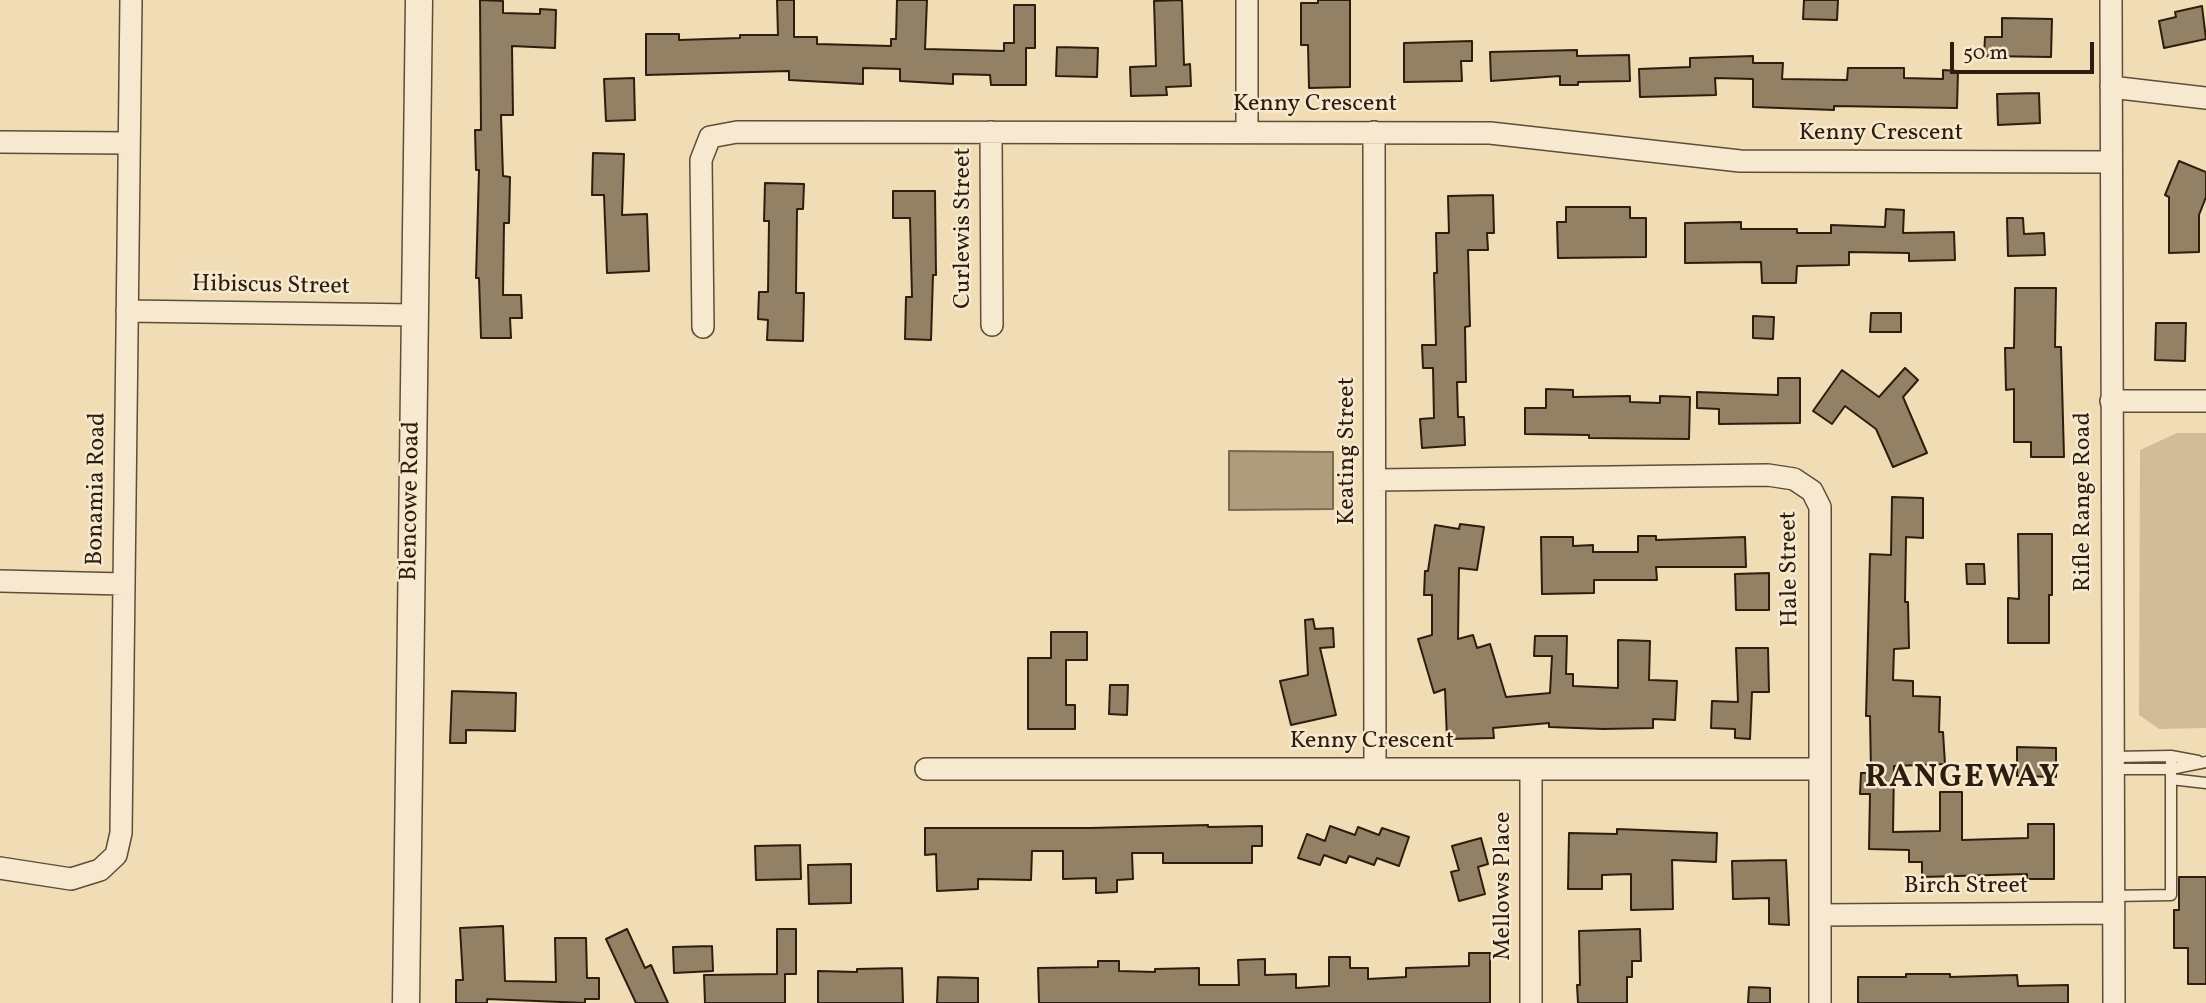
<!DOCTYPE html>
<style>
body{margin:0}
#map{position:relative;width:2206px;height:1003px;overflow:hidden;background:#f1ddb5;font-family:Vollkorn,serif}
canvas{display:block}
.scale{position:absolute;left:1950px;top:42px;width:144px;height:32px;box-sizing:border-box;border:4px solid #2d1d0e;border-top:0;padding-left:9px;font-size:21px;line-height:24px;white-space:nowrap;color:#2d1d0e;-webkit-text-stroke:5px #f6e9cf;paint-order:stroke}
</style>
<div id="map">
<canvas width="2206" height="1003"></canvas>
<div class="scale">50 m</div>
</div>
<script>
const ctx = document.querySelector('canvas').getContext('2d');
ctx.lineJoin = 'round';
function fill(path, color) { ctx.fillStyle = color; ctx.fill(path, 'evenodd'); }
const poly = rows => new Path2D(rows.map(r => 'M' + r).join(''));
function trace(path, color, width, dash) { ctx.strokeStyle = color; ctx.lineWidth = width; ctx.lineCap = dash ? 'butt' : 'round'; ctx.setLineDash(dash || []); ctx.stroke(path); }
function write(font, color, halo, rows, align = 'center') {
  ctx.font = font + ' Vollkorn,serif'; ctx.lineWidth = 5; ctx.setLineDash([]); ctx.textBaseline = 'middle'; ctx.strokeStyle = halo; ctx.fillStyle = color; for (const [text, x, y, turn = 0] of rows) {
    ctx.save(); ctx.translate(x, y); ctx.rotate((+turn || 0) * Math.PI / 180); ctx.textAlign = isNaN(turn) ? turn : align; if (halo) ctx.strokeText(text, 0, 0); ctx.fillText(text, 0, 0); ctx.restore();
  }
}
const green = poly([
 [2177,433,2206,433,2206,728,2159,729,2139,715,2140,450]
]);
const water = poly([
 [1229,451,1333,452,1333,509,1229,510,1229,451]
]);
const building = poly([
 [480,0,503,1,503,13,540,14,540,9,556,10,555,48,512,46,513,115,501,115,503,176,510,177,509,223,504,223,503,295,521,295,522,318,510,318,511,338,481,338,479,278,476,278,479,170,476,170,475,130,481,130,480,0],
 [777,0,794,0,794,37,817,37,817,44,891,46,891,39,896,39,897,0,927,0,925,49,1004,51,1004,43,1014,43,1014,5,1035,5,1035,48,1026,48,1026,85,991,85,990,75,953,74,953,84,900,81,900,69,863,68,863,84,789,80,789,71,646,75,646,34,679,34,679,40,740,38,740,35,778,35,777,0],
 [1182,0,1184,65,1190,64,1191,86,1166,87,1167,95,1131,96,1130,67,1156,66,1154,1,1182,0],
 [1318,0,1350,0,1350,87,1309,88,1308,45,1301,45,1301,3,1318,3,1318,0],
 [1804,0,1838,0,1837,20,1803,19,1804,0],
 [2202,6,2206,39,2164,48,2159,21,2176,17,2175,12,2202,6],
 [2002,18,2052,19,2051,57,1984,56,1985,37,2002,37,2002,18],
 [1472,41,1472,61,1461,61,1462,81,1404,82,1404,43,1472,41],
 [1057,47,1098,48,1097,77,1056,76,1057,47],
 [1577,50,1577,56,1629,55,1630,81,1578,82,1578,85,1560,85,1560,76,1491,81,1490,52,1577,50],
 [1753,56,1753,63,1783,63,1782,79,1847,80,1848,68,1904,68,1904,78,1943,79,1943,70,1958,71,1957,108,1834,106,1834,110,1753,107,1753,79,1715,78,1716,95,1640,97,1639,69,1690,67,1690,58,1753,56],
 [634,78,635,120,606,121,604,79,634,78],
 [2039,93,2040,123,1998,125,1997,94,2039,93],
 [593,153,624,154,622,215,647,214,649,271,607,273,604,195,592,195,593,153],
 [2179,161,2206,172,2206,197,2199,215,2199,252,2169,253,2169,197,2165,195,2179,161],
 [765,183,804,184,803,209,797,209,796,293,804,293,803,341,767,340,768,320,758,319,759,292,768,292,769,221,764,221,765,183],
 [893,191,935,191,936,275,933,275,931,340,905,339,906,297,912,297,910,218,893,218,893,191],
 [1493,195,1494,233,1487,233,1488,250,1468,250,1470,326,1465,327,1466,382,1457,382,1458,417,1464,417,1465,445,1422,448,1420,419,1434,418,1433,368,1423,368,1422,345,1436,345,1434,273,1437,273,1436,233,1449,233,1448,196,1493,195],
 [1566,207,1630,207,1630,218,1646,218,1646,257,1558,258,1557,222,1566,222,1566,207],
 [1886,209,1904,210,1903,233,1954,232,1955,260,1909,261,1909,253,1849,252,1849,265,1797,266,1796,283,1762,283,1761,262,1685,263,1685,223,1741,222,1741,229,1797,229,1797,233,1831,233,1831,225,1885,227,1886,209],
 [2007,218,2023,218,2024,234,2044,233,2045,255,2008,256,2007,218],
 [2015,288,2056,288,2055,347,2061,347,2064,457,2031,457,2031,442,2014,442,2014,389,2006,390,2005,348,2014,348,2015,288],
 [1871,313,1901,313,1901,332,1870,332,1871,313],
 [1753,316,1774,317,1773,339,1753,338,1753,316],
 [2156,323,2186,323,2185,361,2155,360,2156,323],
 [1905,368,1918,380,1903,397,1927,453,1893,467,1876,429,1845,406,1832,424,1813,411,1842,370,1879,397,1905,368],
 [1778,378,1800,378,1800,423,1719,424,1719,409,1697,408,1697,392,1778,395,1778,378],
 [1546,389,1573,390,1573,397,1630,396,1630,402,1660,403,1660,396,1690,397,1689,439,1589,438,1589,435,1525,434,1525,408,1546,408,1546,389],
 [1892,497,1923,498,1923,538,1906,537,1905,602,1908,602,1909,648,1894,649,1893,680,1913,681,1913,696,1940,697,1939,732,1943,732,1945,764,1894,766,1893,832,1940,831,1940,792,1962,792,1962,840,2028,838,2028,824,2054,824,2054,879,2027,879,2027,874,1922,877,1922,862,1909,862,1909,850,1869,849,1870,794,1860,794,1861,773,1871,773,1870,716,1866,716,1870,554,1891,555,1892,497],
 [1460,524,1484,527,1477,570,1459,568,1458,639,1473,635,1477,648,1490,644,1506,697,1550,693,1552,656,1534,656,1535,636,1567,636,1566,674,1573,674,1573,686,1618,688,1618,640,1650,641,1649,680,1677,681,1675,720,1653,719,1653,728,1604,729,1549,727,1549,723,1493,728,1494,738,1447,739,1445,689,1434,693,1418,639,1432,635,1432,595,1424,595,1425,571,1428,571,1435,525,1459,529,1460,524],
 [2018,534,2052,534,2052,595,2049,595,2049,643,2008,643,2008,598,2019,599,2018,534],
 [1638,536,1656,536,1656,540,1745,537,1746,567,1656,567,1657,580,1594,580,1594,593,1542,594,1541,537,1573,537,1573,546,1593,545,1593,552,1638,552,1638,536],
 [1966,564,1984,564,1985,584,1967,584,1966,564],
 [1769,573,1769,610,1736,610,1735,574,1769,573],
 [1313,619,1315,629,1333,628,1334,647,1320,648,1336,715,1291,725,1280,681,1308,675,1305,620,1313,619],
 [1051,632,1087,632,1087,660,1066,660,1066,705,1075,705,1075,729,1028,729,1028,658,1051,658,1051,632],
 [1736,648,1768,648,1769,692,1752,692,1750,739,1735,738,1735,729,1711,728,1712,701,1738,702,1736,648],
 [1110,685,1128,685,1127,715,1109,714,1110,685],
 [452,691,516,693,515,731,466,730,466,743,450,743,452,691],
 [2017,747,2056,748,2056,777,2017,776,2017,747],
 [1208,825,1208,827,1262,826,1262,846,1252,846,1252,863,1163,863,1163,853,1132,853,1133,879,1117,880,1117,892,1096,893,1096,878,1063,879,1063,851,1032,851,1031,880,978,879,978,889,937,891,936,854,925,855,925,828,1090,828,1208,825],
 [1330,826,1355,835,1358,827,1379,835,1382,828,1409,837,1399,866,1377,858,1374,865,1349,856,1346,863,1324,855,1320,865,1298,858,1307,834,1325,841,1330,826],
 [1617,829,1717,833,1716,862,1672,860,1673,909,1631,910,1631,874,1602,875,1602,889,1568,889,1569,833,1617,834,1617,829],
 [1481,838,1488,864,1478,867,1485,894,1459,901,1451,872,1459,870,1452,846,1481,838],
 [800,845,801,879,756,880,755,846,800,845],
 [1786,860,1789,925,1769,924,1769,898,1733,899,1732,861,1786,860],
 [851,864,851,903,809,904,808,865,851,864],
 [2179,877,2206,877,2206,984,2188,984,2188,948,2174,948,2174,910,2179,910,2179,877],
 [503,926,505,981,556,982,555,938,586,938,587,978,599,978,599,999,585,999,585,1003,487,999,487,1003,456,1003,456,980,463,980,460,928,503,926],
 [627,929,645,968,651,965,668,1003,636,1003,606,939,627,929],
 [777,929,796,929,796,974,785,974,785,1003,705,1003,704,975,777,974,777,929],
 [1640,929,1641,961,1632,961,1632,977,1627,977,1627,1003,1578,1003,1577,985,1580,985,1579,931,1640,929],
 [712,946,713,971,674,973,673,947,712,946],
 [1469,953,1490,953,1490,1003,1039,1003,1038,968,1098,967,1098,961,1119,961,1119,971,1155,972,1155,969,1199,968,1199,985,1239,985,1238,960,1265,959,1265,975,1296,974,1296,988,1329,986,1329,957,1350,957,1350,968,1368,968,1368,979,1406,977,1406,968,1469,966,1469,953],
 [902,968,903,1003,818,1003,818,971,857,972,857,969,902,968],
 [1906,974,1950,974,1950,977,2017,975,2018,986,2068,985,2068,1003,1858,1003,1858,977,1906,977,1906,974],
 [938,977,978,978,978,1003,937,1003,938,977],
 [1749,987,1770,988,1770,1003,1748,1003,1749,987]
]);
const service = poly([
 [2112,757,2171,756,2198,761],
 [2112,769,2171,769,2206,762],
 [2171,779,2206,783],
 [2112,896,2171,895,2171,756]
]);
const minor = poly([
 [2111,0,2114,1003],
 [2111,87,2206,98],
 [991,132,992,325],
 [1247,132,1247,0],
 [1374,132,1375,769],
 [0,142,128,143],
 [127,311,415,315],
 [703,327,701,160,710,137,737,132,1490,133,1740,161,2111,162],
 [2111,401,2206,401],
 [1376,480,1768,475,1794,479,1812,491,1820,507,1820,1003],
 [0,581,123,584],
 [926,769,1818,769],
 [1531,770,1531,1003],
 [0,868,71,879,100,870,116,855,121,833,131,0],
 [1820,915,2112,913]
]);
const tertiary = poly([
 [406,1003,419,0]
]);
const streetNames = [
 ["Kenny Crescent",1315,106],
 ["Kenny Crescent",1881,135],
 ["Curlewis Street",965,228,-90],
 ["Hibiscus Street",271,287,1],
 ["Keating Street",1349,451,-90],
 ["Bonamia Road",98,489,-89],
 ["Blencowe Road",412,501,-89],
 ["Rifle Range Road",2085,502,-90],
 ["Hale Street",1791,569,-91],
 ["Kenny Crescent",1372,743],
 ["Mellows Place",1505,886,-90],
 ["Birch Street",1966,888]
];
const districtNames = [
 ["RANGEWAY",1963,780]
];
fill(green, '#d0bc99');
fill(water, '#ae9c7c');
trace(water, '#7a6950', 2);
fill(building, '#938165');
trace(building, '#2d1d0e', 2);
trace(service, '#5e4d38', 13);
trace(minor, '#5e4d38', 24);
trace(tertiary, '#5e4d38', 29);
trace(service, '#f6e9cf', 10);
trace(minor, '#f6e9cf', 21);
trace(tertiary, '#f6e9cf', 26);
write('24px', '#2d1d0e', '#f6e9cf', streetNames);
ctx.letterSpacing = '2px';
write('bold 32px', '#2d1d0e', '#f6e9cf', districtNames);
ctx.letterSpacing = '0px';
</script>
